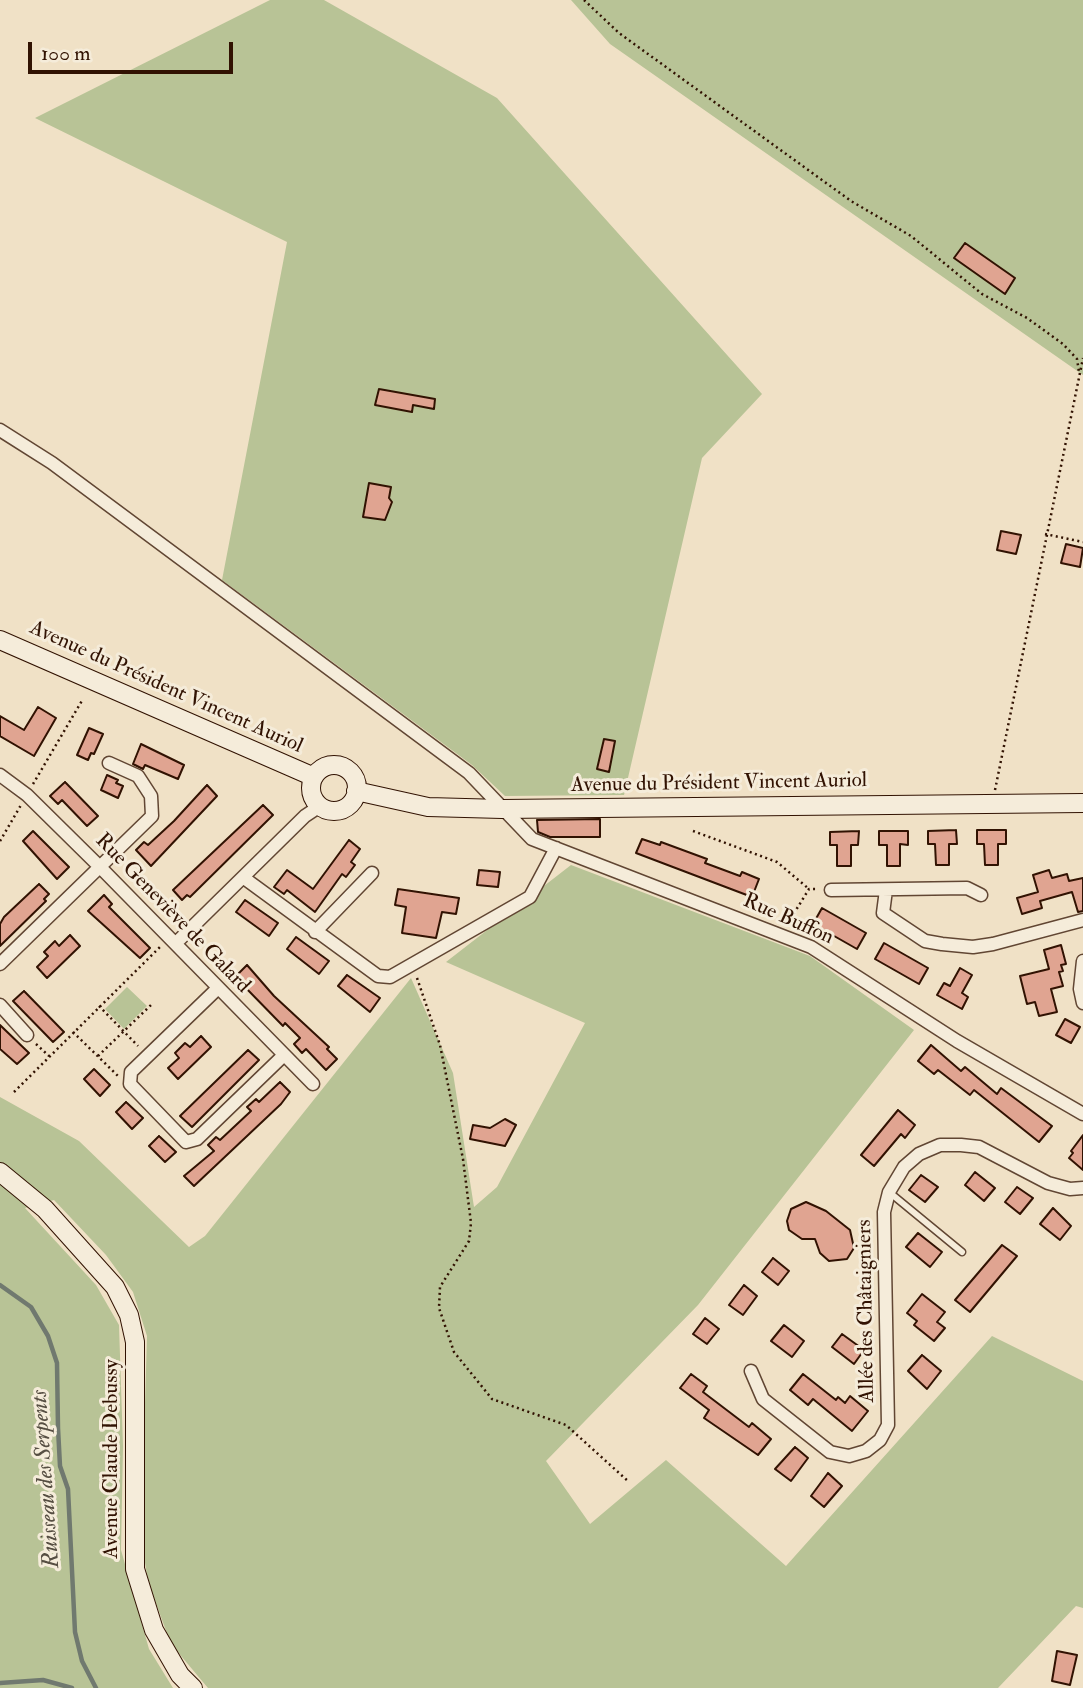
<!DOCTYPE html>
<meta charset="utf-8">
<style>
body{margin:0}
#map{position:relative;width:1083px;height:1688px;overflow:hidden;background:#f0e1c6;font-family:"IM FELL Double Pica",serif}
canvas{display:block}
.scale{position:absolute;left:28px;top:42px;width:205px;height:32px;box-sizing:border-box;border:4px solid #311202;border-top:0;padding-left:9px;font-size:21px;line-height:24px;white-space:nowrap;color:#311202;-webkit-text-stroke:5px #f5ecda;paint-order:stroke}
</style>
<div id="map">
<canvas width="1083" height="1688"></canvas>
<div class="scale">100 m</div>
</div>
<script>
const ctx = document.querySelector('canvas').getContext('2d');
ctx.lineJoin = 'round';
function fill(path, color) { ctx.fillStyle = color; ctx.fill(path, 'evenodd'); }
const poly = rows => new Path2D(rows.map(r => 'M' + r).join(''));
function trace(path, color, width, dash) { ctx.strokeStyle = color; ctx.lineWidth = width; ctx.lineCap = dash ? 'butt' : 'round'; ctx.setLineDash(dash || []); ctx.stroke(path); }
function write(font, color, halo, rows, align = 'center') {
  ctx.font = font + ' "IM FELL Double Pica",serif'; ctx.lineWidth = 6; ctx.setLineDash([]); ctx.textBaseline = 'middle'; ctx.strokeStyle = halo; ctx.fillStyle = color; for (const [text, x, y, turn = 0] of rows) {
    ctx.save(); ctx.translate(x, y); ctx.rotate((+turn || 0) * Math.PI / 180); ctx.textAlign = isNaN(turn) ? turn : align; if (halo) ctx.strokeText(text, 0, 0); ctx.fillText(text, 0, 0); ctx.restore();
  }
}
const green = poly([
 [270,0,324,0,497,98,762,394,702,458,624,795,505,796,472,765,222,580,287,242,35,118],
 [571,0,1083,0,1083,375,610,44],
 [571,865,810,956,914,1030,698,1305,546,1461,590,1524,666,1460,786,1566,992,1336,1083,1381,1083,1608,1076,1606,998,1688,208,1688,171,1644,148,1582,141,1537,147,1336,133,1292,106,1255,54,1200,25,1208,96,1285,119,1325,123,1446,121,1550,149,1649,173,1688,0,1688,0,1097,79,1141,189,1247,205,1236,411,978,453,1073,474,1207,497,1187,585,1023,446,962],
 [127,987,147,1006,124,1029,105,1009]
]);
const stream = poly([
 [0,1285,31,1307,48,1336,57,1363,58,1428,60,1466,68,1489,75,1632,82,1661,96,1688],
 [0,1683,43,1680,72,1688]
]);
const building = poly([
 [965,243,1015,278,1005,294,954,258,965,243],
 [379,389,435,399,434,409,413,405,412,412,375,405,379,389],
 [369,483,391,487,389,498,392,502,385,520,363,517,369,483],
 [1001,531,1021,535,1016,554,997,550,1001,531],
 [1066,544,1083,548,1080,567,1061,563,1066,544],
 [38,707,56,718,34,756,0,736,0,716,24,730,38,707],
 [89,728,103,734,94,754,91,753,88,760,77,755,89,728],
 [604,739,615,741,609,772,597,769,604,739],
 [141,744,184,765,178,779,145,765,143,769,133,764,141,744],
 [107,775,118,780,116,783,123,786,118,798,101,790,107,775],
 [65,782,98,816,87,826,62,800,58,804,50,796,65,782],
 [207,785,217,796,151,866,136,850,144,842,148,845,174,821,207,785],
 [263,805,273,815,190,897,187,895,182,900,173,890,263,805],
 [600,819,600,837,550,837,538,832,537,820,600,819],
 [956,830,957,844,949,844,949,865,936,865,935,844,928,844,928,831,956,830],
 [977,830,1006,830,1006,844,998,844,998,865,985,865,984,844,977,844,977,830],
 [33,831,69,867,57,879,23,841,33,831],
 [859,831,858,845,851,845,851,866,837,866,837,845,830,845,830,832,859,831],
 [879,831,908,831,908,845,900,844,900,866,887,866,887,845,879,845,879,831],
 [642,839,660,845,661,842,707,859,705,863,740,876,742,872,759,879,752,897,636,853,642,839],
 [349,840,360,849,351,862,355,865,346,877,342,874,315,912,287,890,284,894,274,887,287,870,313,889,349,840],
 [479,870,500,872,498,887,477,885,479,870],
 [1049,870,1052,878,1067,874,1069,881,1083,878,1083,911,1078,912,1072,892,1040,901,1042,908,1022,914,1017,898,1038,892,1033,875,1049,870],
 [39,884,49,894,44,899,46,901,0,946,0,924,4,917,39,884],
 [398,889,459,898,456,914,442,912,436,938,402,933,406,907,395,905,398,889],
 [104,895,112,904,109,907,150,948,140,958,88,911,104,895],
 [245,900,278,923,269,936,236,912,245,900],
 [822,908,866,933,857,949,813,924,822,908],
 [70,935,80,946,47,978,37,967,48,956,44,952,55,941,59,946,70,935],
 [296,937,329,961,319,974,287,949,296,937],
 [884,943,928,968,919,984,875,959,884,943],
 [1061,945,1066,964,1061,965,1063,971,1059,972,1063,986,1051,989,1057,1012,1039,1016,1035,1002,1027,1004,1020,976,1049,969,1044,950,1061,945],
 [247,965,274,996,329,1047,327,1049,337,1059,326,1070,306,1049,302,1053,294,1044,300,1038,285,1023,283,1026,243,985,240,988,232,980,247,965],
 [960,968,972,975,962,993,968,997,962,1009,937,995,944,983,950,986,960,968],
 [347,975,380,998,370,1012,338,986,347,975],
 [24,991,64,1032,53,1042,13,1001,24,991],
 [1065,1019,1080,1027,1071,1043,1056,1035,1065,1019],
 [0,1025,29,1053,17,1064,0,1049,0,1025],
 [201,1036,211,1047,178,1079,168,1068,179,1058,175,1053,185,1043,190,1047,201,1036],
 [931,1045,961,1071,965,1067,997,1094,1001,1088,1052,1126,1039,1142,974,1090,970,1095,938,1070,934,1074,918,1061,931,1045],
 [248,1050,259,1060,192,1127,180,1116,248,1050],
 [94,1069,110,1085,100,1096,84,1079,94,1069],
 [280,1082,290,1092,281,1104,194,1186,184,1176,214,1151,208,1145,216,1137,220,1140,251,1111,247,1107,256,1099,259,1102,280,1082],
 [126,1102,143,1118,132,1129,116,1112,126,1102],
 [898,1110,915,1125,905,1138,901,1134,874,1166,861,1155,898,1110],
 [505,1119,516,1125,505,1146,470,1139,473,1125,490,1128,505,1119],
 [1083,1135,1083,1170,1069,1158,1073,1153,1071,1151,1083,1135],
 [159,1136,176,1152,165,1162,149,1146,159,1136],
 [975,1172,995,1188,984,1201,965,1185,975,1172],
 [921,1175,938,1187,925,1202,909,1190,921,1175],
 [1017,1187,1033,1198,1020,1214,1005,1202,1017,1187],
 [806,1202,826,1211,850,1230,854,1248,847,1259,829,1261,820,1253,815,1239,802,1239,789,1230,787,1221,791,1209,806,1202],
 [1053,1208,1071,1226,1060,1240,1040,1224,1053,1208],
 [918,1233,942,1252,930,1267,906,1247,918,1233],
 [1002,1245,1017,1256,970,1312,955,1300,1002,1245],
 [773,1258,789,1271,778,1285,762,1272,773,1258],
 [744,1285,757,1296,743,1315,729,1305,744,1285],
 [922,1294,945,1312,937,1322,945,1328,934,1341,914,1325,917,1321,907,1313,922,1294],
 [705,1318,719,1329,707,1344,693,1334,705,1318],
 [784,1325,804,1341,792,1357,771,1341,784,1325],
 [842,1334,864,1350,854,1364,832,1347,842,1334],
 [922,1355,941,1371,927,1389,908,1371,922,1355],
 [691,1374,707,1386,703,1392,749,1427,752,1423,771,1439,758,1455,704,1418,709,1410,680,1388,691,1374],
 [803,1374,836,1400,838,1397,845,1403,850,1396,868,1411,852,1431,813,1399,808,1405,790,1390,803,1374],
 [795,1447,808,1458,791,1481,775,1469,795,1447],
 [828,1473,842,1486,824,1507,811,1496,828,1473],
 [1057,1651,1077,1655,1070,1685,1052,1681,1057,1651]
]);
const path = poly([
 [584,0,619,33,851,201,911,236,982,294,1027,318,1063,344,1077,359,1079,372],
 [1045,534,1083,542],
 [33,784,83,699],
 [995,790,1083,358],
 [693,831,777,862,809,889],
 [0,841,21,805],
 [788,923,809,889,818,889],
 [417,978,440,1045,463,1159,471,1223,469,1241,440,1287,439,1308,454,1352,492,1399,566,1425,629,1482],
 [99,1006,138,1046],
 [73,1032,118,1076],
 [36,1044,49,1056],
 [98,1056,151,1005],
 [14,1092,160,947]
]);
const lane = poly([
 [889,1192,962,1252]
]);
const street = poly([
 [0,430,52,463,469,773,532,839,811,947,957,1041,1083,1114],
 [0,775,27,795,100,867,313,1084],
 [244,878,378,976,390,977,530,897,556,848],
 [831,890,967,888,981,895],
 [886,890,883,913,925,941,942,944,973,947,993,944,1083,920],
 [315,932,372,873],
 [176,943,305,816,320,806],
 [1083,961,1080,989,1083,1003],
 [0,964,152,816,151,796,138,776,109,763],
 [217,989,131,1072,130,1084,186,1142,197,1139,284,1055],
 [0,1005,27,1035],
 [751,1371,763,1399,830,1452,849,1456,866,1451,880,1440,888,1425,884,1212,889,1192,904,1167,919,1154,940,1145,961,1145,979,1147,1048,1183,1070,1189,1083,1188]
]);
const secondary = poly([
 [0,640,314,777],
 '311 788a23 23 0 1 1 46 0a23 23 0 1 1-46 0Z',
 [356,791,428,807,502,809,1083,803],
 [0,1172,45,1209,115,1287,129,1315,135,1342,135,1569,154,1630,180,1675,193,1688]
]);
const streetNames = [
 ["Avenue du Président Vincent Auriol",166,688,24],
 ["Avenue du Président Vincent Auriol",719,784,-1],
 ["Rue Geneviève de Galard",172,914,46],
 ["Rue Buffon",788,920,24],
 ["Allée des Châtaigniers",867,1311,-91],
 ["Avenue Claude Debussy",112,1459,-90]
];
const waterNames = [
 ["Ruisseau des Serpents",47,1479,-94]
];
fill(green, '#b8c396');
trace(stream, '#70796f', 4.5);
fill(building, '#e0a491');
trace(building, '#311202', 2);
trace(lane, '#614633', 9);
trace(street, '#614633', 15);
trace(secondary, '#311202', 20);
trace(path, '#311202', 2.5, [2, 3.5]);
trace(lane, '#f5ecda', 6);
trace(street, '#f5ecda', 12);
trace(secondary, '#f5ecda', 18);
write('21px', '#311202', '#f5ecda', streetNames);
write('italic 23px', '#564e42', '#f5ecda', waterNames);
</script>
